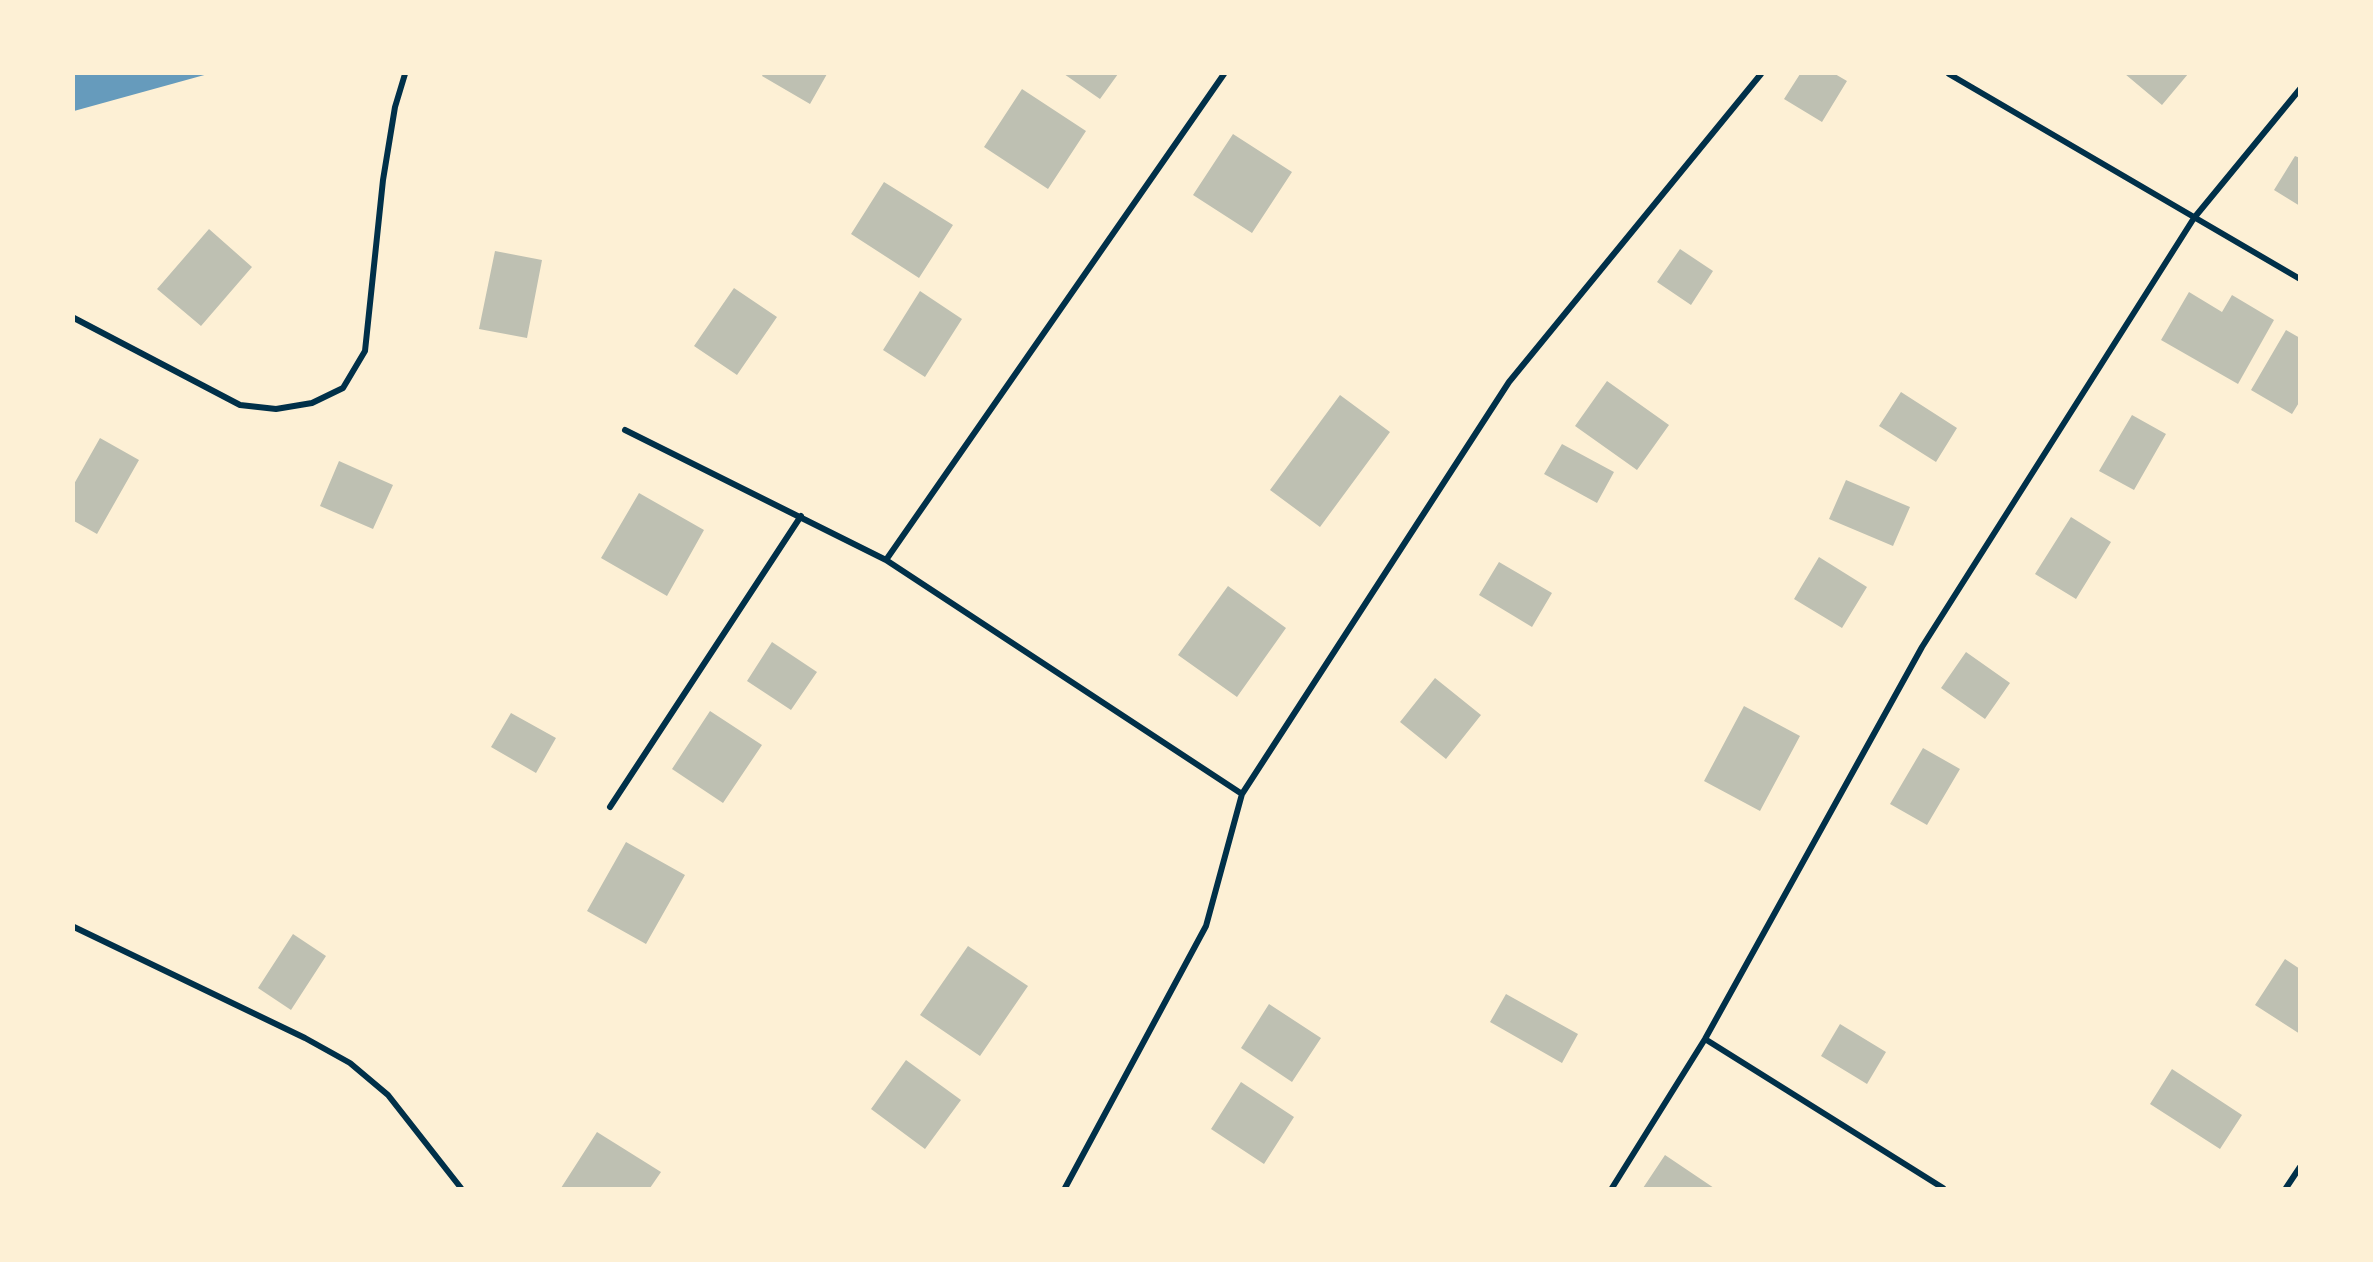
<!DOCTYPE html>
<style>
body{margin:0}
#map{position:relative;width:2373px;height:1262px;overflow:hidden;background:#fdf0d5;font-family:Mulish,sans-serif}
canvas{display:block}
.frame{position:absolute;inset:0;border:75px solid #fdf0d5;pointer-events:none}
</style>
<div id="map">
<canvas width="2373" height="1262"></canvas>
<div class="frame"></div>
</div>
<script>
const ctx = document.querySelector('canvas').getContext('2d');
ctx.lineJoin = 'round';
function fill(path, color) { ctx.fillStyle = color; ctx.fill(path, 'evenodd'); }
const poly = rows => new Path2D(rows.map(r => 'M' + r).join(''));
function trace(path, color, width, dash) { ctx.strokeStyle = color; ctx.lineWidth = width; ctx.lineCap = dash ? 'butt' : 'round'; ctx.setLineDash(dash || []); ctx.stroke(path); }
const water = poly([
 [74,74,208,74,74,111]
]);
const building = poly([
 [763,74,827,74,810,104,762,76],
 [1064,74,1118,74,1100,99],
 [1800,74,1835,74,1847,81,1822,122,1784,99],
 [2125,74,2188,74,2162,105],
 [1022,89,1086,131,1048,189,984,147],
 [1233,134,1292,172,1252,233,1193,195],
 [2295,156,2300,158,2300,206,2274,190],
 [884,182,953,225,919,278,851,234],
 [209,229,252,267,201,326,157,289],
 [1680,249,1713,271,1691,305,1657,282],
 [495,251,542,260,527,338,479,329],
 [734,288,777,317,737,375,694,346],
 [920,291,962,319,925,377,883,350],
 [2189,292,2222,312,2232,295,2274,320,2238,384,2161,340],
 [2286,330,2300,338,2300,401,2292,414,2251,390],
 [1607,381,1669,425,1637,470,1575,426],
 [1901,392,1957,428,1936,462,1879,426],
 [1340,395,1390,432,1320,527,1270,490],
 [2132,415,2166,434,2134,490,2099,471],
 [100,438,139,460,97,534,74,521,74,484],
 [1562,444,1614,472,1597,503,1544,474],
 [339,461,393,485,373,529,320,506],
 [1846,480,1910,507,1893,546,1829,519],
 [639,493,704,530,667,596,601,558],
 [2071,517,2111,542,2076,599,2035,574],
 [1819,557,1867,587,1842,628,1794,599],
 [1499,562,1552,593,1532,627,1479,595],
 [1228,586,1286,628,1237,697,1178,655],
 [772,642,817,672,791,710,747,681],
 [1966,652,2010,683,1985,719,1941,688],
 [1435,678,1481,715,1446,759,1400,722],
 [1744,706,1800,736,1760,811,1704,781],
 [710,711,762,745,723,803,672,769],
 [511,713,556,738,536,773,491,747],
 [1923,748,1960,769,1927,825,1890,804],
 [626,842,685,875,646,944,587,911],
 [293,934,326,956,291,1010,258,988],
 [968,946,1028,986,980,1056,920,1015],
 [2285,959,2300,969,2300,1034,2255,1005],
 [1506,994,1578,1034,1562,1063,1490,1022],
 [1269,1004,1321,1038,1292,1082,1241,1048],
 [1840,1024,1886,1052,1867,1084,1821,1056],
 [906,1060,961,1100,925,1149,871,1109],
 [2172,1069,2242,1115,2220,1149,2150,1104],
 [1241,1082,1294,1117,1264,1164,1211,1129],
 [597,1132,661,1172,650,1188,561,1188],
 [1665,1155,1714,1188,1643,1188]
]);
const minor = poly([
 [1949,74,2300,279],
 [74,318,240,405,276,409,312,403,343,388,365,351,383,180,395,107,405,74],
 [625,430,886,560,1242,794],
 [886,560,1224,74],
 [610,807,801,516],
 [74,927,305,1038,350,1063,388,1095,461,1188],
 [1705,1039,1943,1188],
 [1065,1188,1206,926,1242,794,1509,382,1761,74],
 [1612,1188,1705,1039,1922,647,2194,218,2300,89],
 [2286,1188,2300,1167]
]);
fill(water, '#669bbc');
fill(building, '#bec0b2');
trace(minor, '#003049', 6);
</script>
